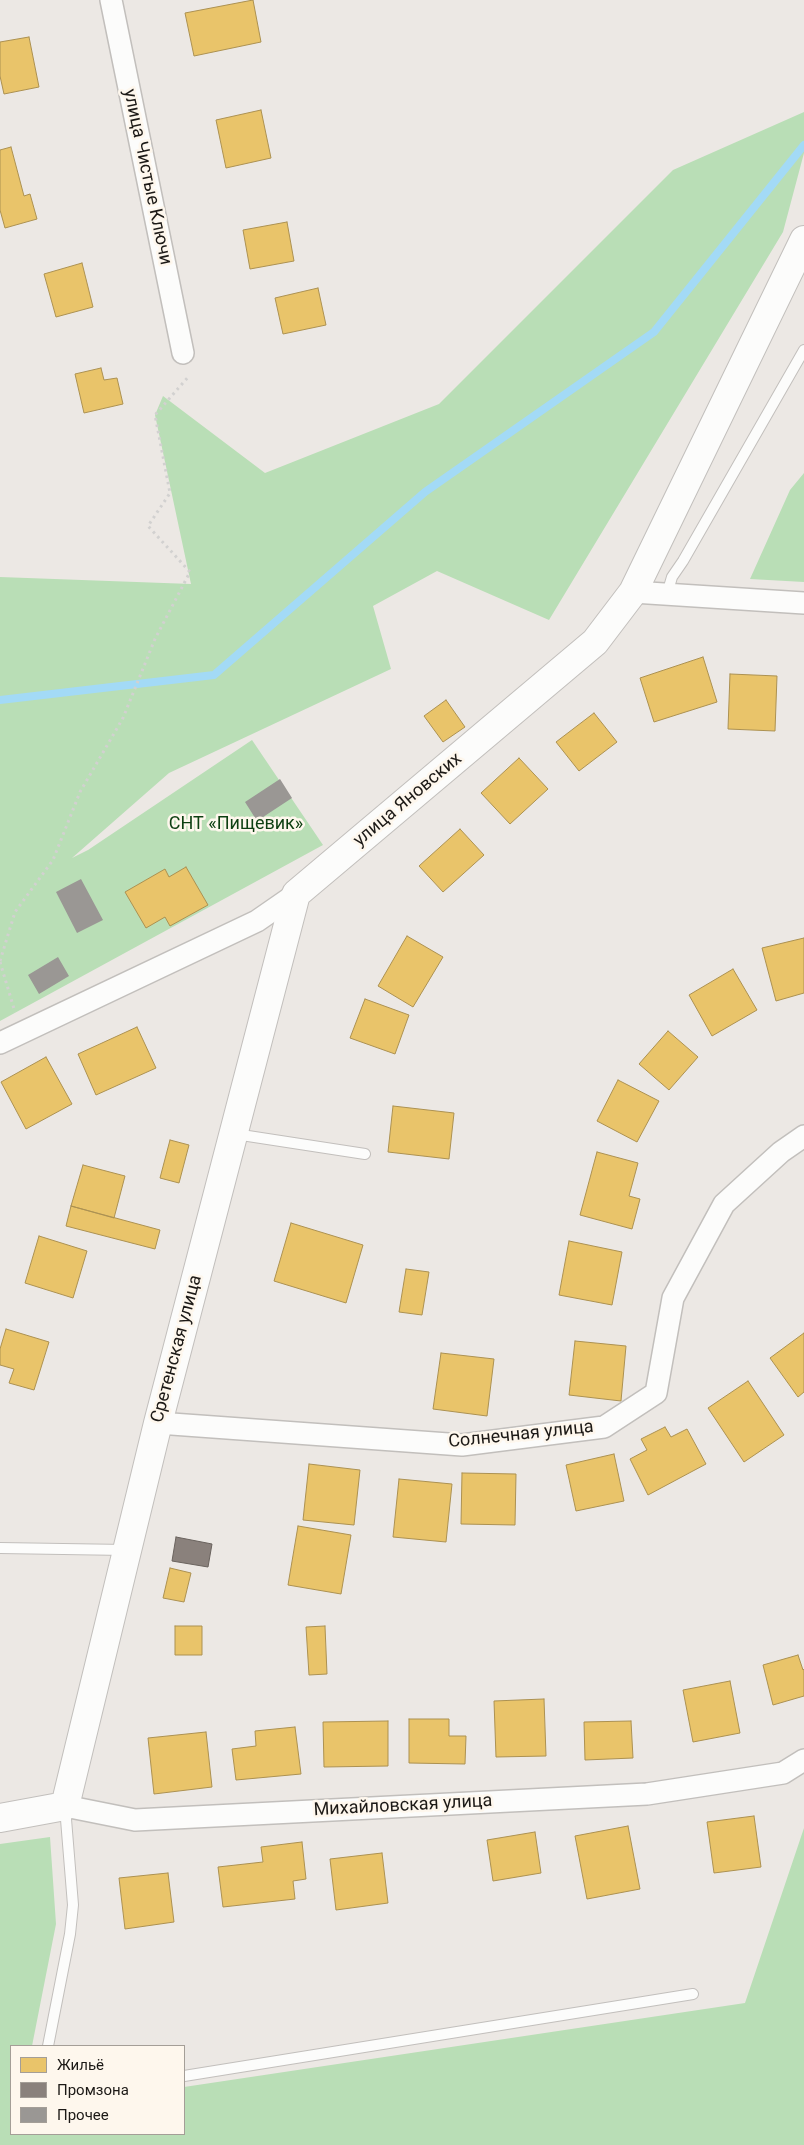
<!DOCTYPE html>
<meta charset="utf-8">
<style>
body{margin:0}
#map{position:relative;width:804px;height:2145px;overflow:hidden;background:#ece8e4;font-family:Roboto,sans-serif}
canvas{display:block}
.legend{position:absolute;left:10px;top:2045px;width:175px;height:90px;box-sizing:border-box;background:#fef7ed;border:1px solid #a49e97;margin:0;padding:6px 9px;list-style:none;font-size:15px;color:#1c1916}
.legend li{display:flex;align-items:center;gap:10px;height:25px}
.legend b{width:25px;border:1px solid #a49e97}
</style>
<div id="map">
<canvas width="804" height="2145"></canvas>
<ul class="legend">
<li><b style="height:14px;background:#e9c46a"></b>Жильё</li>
<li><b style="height:14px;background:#8a817c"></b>Промзона</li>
<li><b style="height:14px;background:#9a9794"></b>Прочее</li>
</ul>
</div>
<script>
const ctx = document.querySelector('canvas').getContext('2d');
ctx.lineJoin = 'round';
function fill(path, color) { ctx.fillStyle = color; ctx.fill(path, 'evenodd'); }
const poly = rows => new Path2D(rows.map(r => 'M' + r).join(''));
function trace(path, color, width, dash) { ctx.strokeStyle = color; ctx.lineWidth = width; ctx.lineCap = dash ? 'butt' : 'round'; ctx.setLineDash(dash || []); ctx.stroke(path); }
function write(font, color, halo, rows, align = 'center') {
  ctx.font = font + ' Roboto,sans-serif'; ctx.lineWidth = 5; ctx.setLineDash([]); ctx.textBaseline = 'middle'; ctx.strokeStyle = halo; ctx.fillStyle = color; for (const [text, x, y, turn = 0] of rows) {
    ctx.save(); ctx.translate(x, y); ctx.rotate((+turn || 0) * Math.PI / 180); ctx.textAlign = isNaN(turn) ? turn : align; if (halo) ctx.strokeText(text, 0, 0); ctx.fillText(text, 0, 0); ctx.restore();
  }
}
const green = poly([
 [804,112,804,153,783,232,549,620,437,571,373,606,391,669,169,773,72,858,88,850,252,740,323,845,0,1021,0,577,191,584,155,415,163,396,265,473,439,404,673,170],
 [804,473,804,582,750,579,790,490],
 [804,1828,804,2145,0,2145,0,1844,50,1837,56,1924,32,2046,11,2046,11,2134,184,2134,184,2087,745,2003]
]);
const homes = poly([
 [253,0,261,42,194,56,185,13,253,0],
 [29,37,39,87,4,94,0,76,0,42,29,37],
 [261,110,271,158,226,168,216,120,261,110],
 [11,147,24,196,30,194,37,219,5,228,0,210,0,150,11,147],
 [287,222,294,261,250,269,243,230,287,222],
 [82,263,93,307,56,317,44,274,82,263],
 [318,288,326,325,283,334,275,298,318,288],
 [101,368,104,380,117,378,123,404,84,413,75,374,101,368],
 [703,657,717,702,654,722,640,678,703,657],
 [730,674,777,676,775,731,728,729,730,674],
 [446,700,465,727,443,742,424,716,446,700],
 [594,713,617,742,579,771,556,742,594,713],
 [519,758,548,789,510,824,481,793,519,758],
 [460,829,484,855,443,892,419,866,460,829],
 [186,867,208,905,170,926,165,917,146,928,125,892,165,869,169,877,186,867],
 [407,936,443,957,413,1007,378,986,407,936],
 [804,938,804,993,776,1001,762,948,804,938],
 [733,969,757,1010,712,1036,689,995,733,969],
 [365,999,409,1015,395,1054,350,1038,365,999],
 [137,1027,156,1068,96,1095,78,1054,137,1027],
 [668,1031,698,1057,669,1090,639,1064,668,1031],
 [46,1057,72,1104,26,1129,1,1082,46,1057],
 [618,1080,659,1101,637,1142,597,1121,618,1080],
 [393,1106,454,1113,449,1159,388,1152,393,1106],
 [170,1140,189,1145,179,1183,160,1178,170,1140],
 [597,1152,638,1163,629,1196,640,1199,632,1229,580,1215,597,1152],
 [83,1165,125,1176,114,1218,71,1206,83,1165],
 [71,1206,160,1230,155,1249,66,1226,71,1206],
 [291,1223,363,1245,346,1303,274,1281,291,1223],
 [39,1236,87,1251,73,1298,25,1283,39,1236],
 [569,1241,622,1252,612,1305,559,1295,569,1241],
 [406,1269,429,1272,422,1315,399,1312,406,1269],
 [6,1329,49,1342,34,1390,9,1383,14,1369,0,1365,0,1349,6,1329],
 [804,1333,804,1392,798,1397,770,1358,804,1333],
 [575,1341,626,1346,621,1401,569,1395,575,1341],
 [441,1353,494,1359,487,1416,433,1409,441,1353],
 [748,1381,784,1435,744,1462,708,1408,748,1381],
 [665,1427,671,1437,687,1429,706,1464,648,1495,630,1459,647,1450,641,1439,665,1427],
 [614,1454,624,1501,576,1511,566,1465,614,1454],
 [309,1464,360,1470,354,1525,303,1520,309,1464],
 [462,1473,516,1474,515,1525,461,1524,462,1473],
 [399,1479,452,1484,446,1542,393,1537,399,1479],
 [298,1526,351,1535,341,1594,288,1585,298,1526],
 [170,1568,191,1573,184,1602,163,1598,170,1568],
 [175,1626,202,1626,202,1655,175,1655,175,1626],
 [325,1626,327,1674,309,1675,306,1627,325,1626],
 [798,1655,803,1670,804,1669,804,1696,773,1705,763,1665,798,1655],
 [730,1681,740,1733,693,1742,683,1690,730,1681],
 [544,1699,546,1756,496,1757,494,1701,544,1699],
 [409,1719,449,1719,449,1736,466,1736,465,1764,409,1763,409,1719],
 [388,1721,388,1766,324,1767,323,1722,388,1721],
 [631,1721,633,1758,585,1760,584,1722,631,1721],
 [295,1727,301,1774,236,1780,232,1749,256,1746,255,1731,295,1727],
 [206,1732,212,1787,154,1794,148,1738,206,1732],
 [754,1816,761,1867,714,1873,707,1822,754,1816],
 [628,1826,640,1889,587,1899,575,1836,628,1826],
 [535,1832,541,1873,493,1881,487,1840,535,1832],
 [302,1842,306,1879,293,1881,295,1899,223,1907,218,1867,263,1862,261,1847,302,1842],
 [382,1853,388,1903,336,1910,330,1859,382,1853],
 [168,1873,174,1922,125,1929,119,1878,168,1873]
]);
const industry = poly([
 [176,1537,212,1544,208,1567,172,1561,176,1537]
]);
const stream = poly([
 [0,700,214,675,425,492,654,332,804,145]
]);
const building = poly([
 [280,779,292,798,257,821,245,802],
 [81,879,103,920,77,933,56,892],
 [58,957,69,976,39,994,28,975]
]);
const path = poly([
 [0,961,15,912,53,860,80,792,123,718,155,639,190,572,148,526,170,493,155,415,189,376],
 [0,962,15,1012]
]);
const lane = poly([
 [667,594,672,577,683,561,804,350],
 [235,1134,365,1154],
 [0,1548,126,1550],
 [48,2046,70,1934,73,1905,65,1807],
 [184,2076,693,1994]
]);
const street = poly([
 [111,0,183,353],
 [633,592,804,603],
 [0,1043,257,921,296,894],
 [158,1423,462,1445,604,1427,656,1393,673,1298,724,1204,781,1152,804,1136],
 [65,1806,135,1820,647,1794,783,1773,804,1760]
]);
const secondary = poly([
 [0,1818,65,1806,158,1423,296,894,595,642,633,592,804,240]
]);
const streetNames = [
 ["улица Чистые Ключи",147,177,78],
 ["улица Яновских",408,800,-40],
 ["Сретенская улица",177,1349,-75],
 ["Солнечная улица",521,1435,-6],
 ["Михайловская улица",403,1806,-3]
];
const parkNames = [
 ["СНТ «Пищевик»",236,824]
];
fill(green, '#b9deb6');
fill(homes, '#e9c46a');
trace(homes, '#ac9151', 1);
fill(industry, '#8a817c');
trace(industry, '#69625d', 1);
trace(stream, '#a3daf6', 8);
fill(building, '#9a9794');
trace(lane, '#c2bfbc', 12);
trace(street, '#c2bfbc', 24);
trace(secondary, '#c2bfbc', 30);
trace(path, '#d2d1d0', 3, [2.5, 4]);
trace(lane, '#fcfcfb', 10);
trace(street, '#fcfcfb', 21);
trace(secondary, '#fcfcfb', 28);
write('18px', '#1c1916', '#fef7ed', streetNames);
write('18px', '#0d3f11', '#fef7ed', parkNames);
</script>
